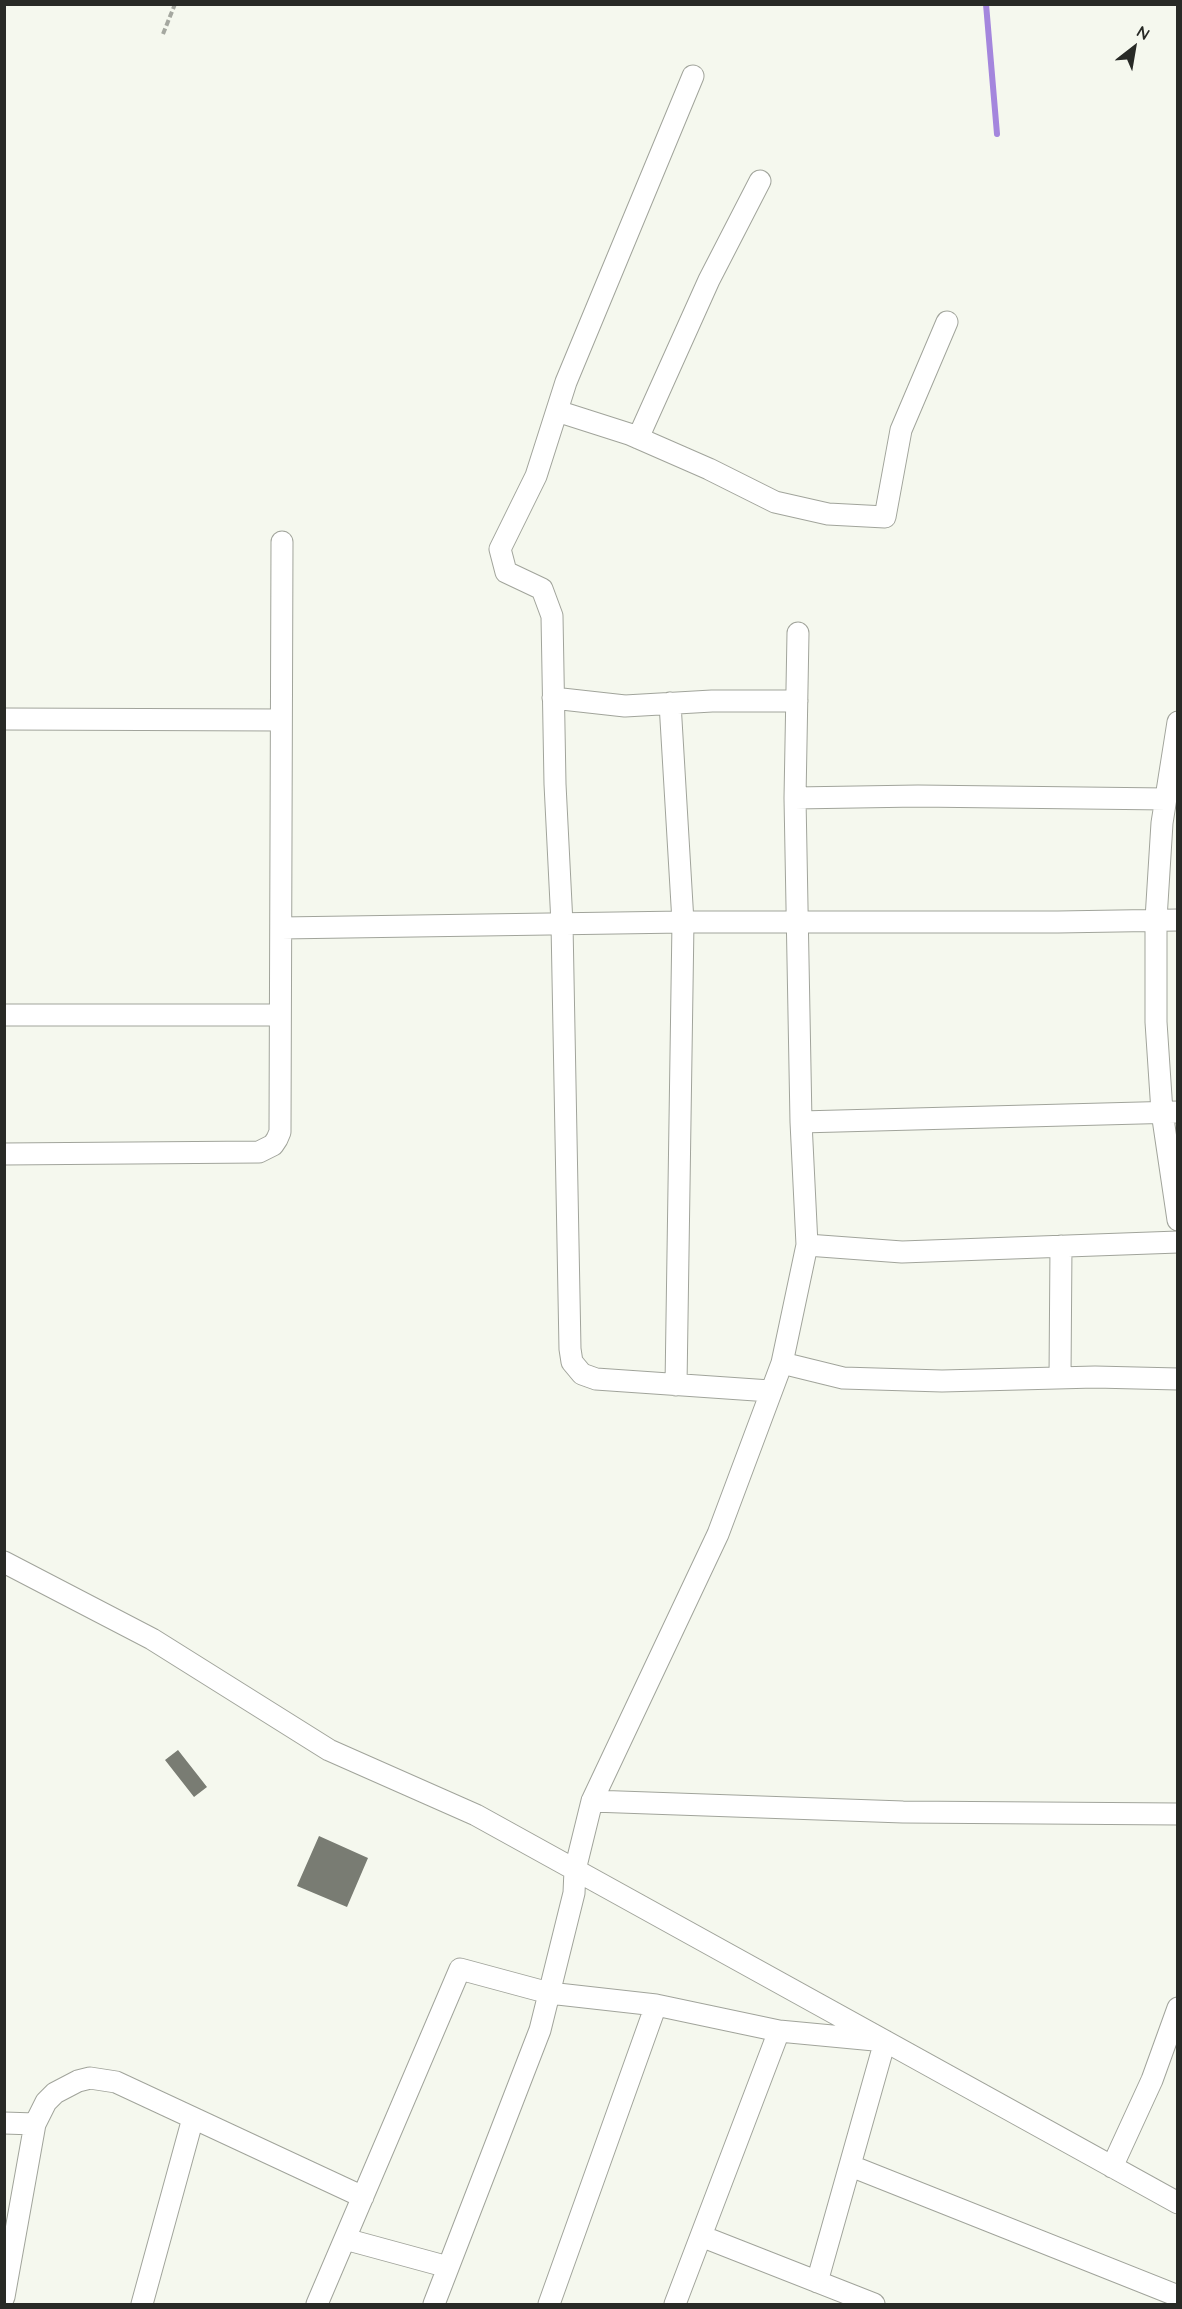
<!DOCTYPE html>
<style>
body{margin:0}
#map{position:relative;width:1182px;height:2309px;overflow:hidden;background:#f5f8ee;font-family:Quicksand,sans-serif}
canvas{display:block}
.frame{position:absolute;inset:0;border:6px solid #282a26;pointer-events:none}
.north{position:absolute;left:1104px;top:18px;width:60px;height:60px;-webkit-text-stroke:4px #f5f8ee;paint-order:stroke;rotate:31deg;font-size:16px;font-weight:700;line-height:24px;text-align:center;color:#282a26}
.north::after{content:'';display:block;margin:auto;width:21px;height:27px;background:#282a26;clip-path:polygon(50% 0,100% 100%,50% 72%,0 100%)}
</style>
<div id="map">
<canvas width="1182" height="2309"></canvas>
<div class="frame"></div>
<div class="north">N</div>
</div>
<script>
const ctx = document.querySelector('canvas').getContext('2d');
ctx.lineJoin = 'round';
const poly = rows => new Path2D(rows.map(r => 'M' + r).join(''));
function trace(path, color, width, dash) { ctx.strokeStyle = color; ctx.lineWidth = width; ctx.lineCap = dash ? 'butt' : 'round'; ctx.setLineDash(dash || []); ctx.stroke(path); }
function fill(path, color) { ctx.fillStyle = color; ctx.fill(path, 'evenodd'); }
const stream = poly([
 [986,4,997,134]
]);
const building = poly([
 [178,1750,207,1787,194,1797,165,1760],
 [319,1836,368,1858,347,1907,297,1886]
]);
const path = poly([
 [163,34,175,4]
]);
const minor = poly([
 [693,76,566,382,536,476,500,549,506,572,542,589,552,616,555,784,562,924,570,1349,572,1362,582,1374,596,1379,770,1391],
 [557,411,629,434,709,469,775,502,828,514,885,517,901,430,947,322],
 [638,438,709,280,760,181],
 [553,698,625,706,712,701,797,701],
 [670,703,683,922,676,1385],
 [4,719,281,720],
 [1178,722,1162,823,1156,919,1156,1022,1162,1112,1178,1220],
 [795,798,918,796,1166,799],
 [281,928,683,922,1058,922,1178,920],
 [4,1015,280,1015],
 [801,1122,1178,1112],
 [4,1154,259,1152,273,1145,277,1139,280,1132,282,542],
 [807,1245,902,1252,1178,1242],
 [782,1363,843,1378,942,1381,1095,1377,1178,1379],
 [1060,1377,1061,1246],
 [4,1562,152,1639,329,1750,476,1815,1178,2203],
 [592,1801,903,1812,1178,1814],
 [4,2123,35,2124],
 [851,2166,1178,2296],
 [1112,2167,1152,2080,1178,2008],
 [701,2236,874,2304],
 [345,2239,448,2267],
 [4,2297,35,2124,46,2102,55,2093,78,2081,90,2078,116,2082,363,2197],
 [142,2304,193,2118],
 [317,2304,460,1969,549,1993,656,2005,779,2031,885,2041,817,2282],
 [434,2304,540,2030,574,1893,575,1870,592,1801,718,1534,782,1363,807,1245,801,1122,795,798,798,633],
 [549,2304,656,2005],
 [675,2304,779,2031]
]);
trace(stream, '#a486dd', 6);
fill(building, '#797c73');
trace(minor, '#a1a49b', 23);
trace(path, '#a5a8a0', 4, [6, 3]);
trace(minor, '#fff', 21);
</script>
